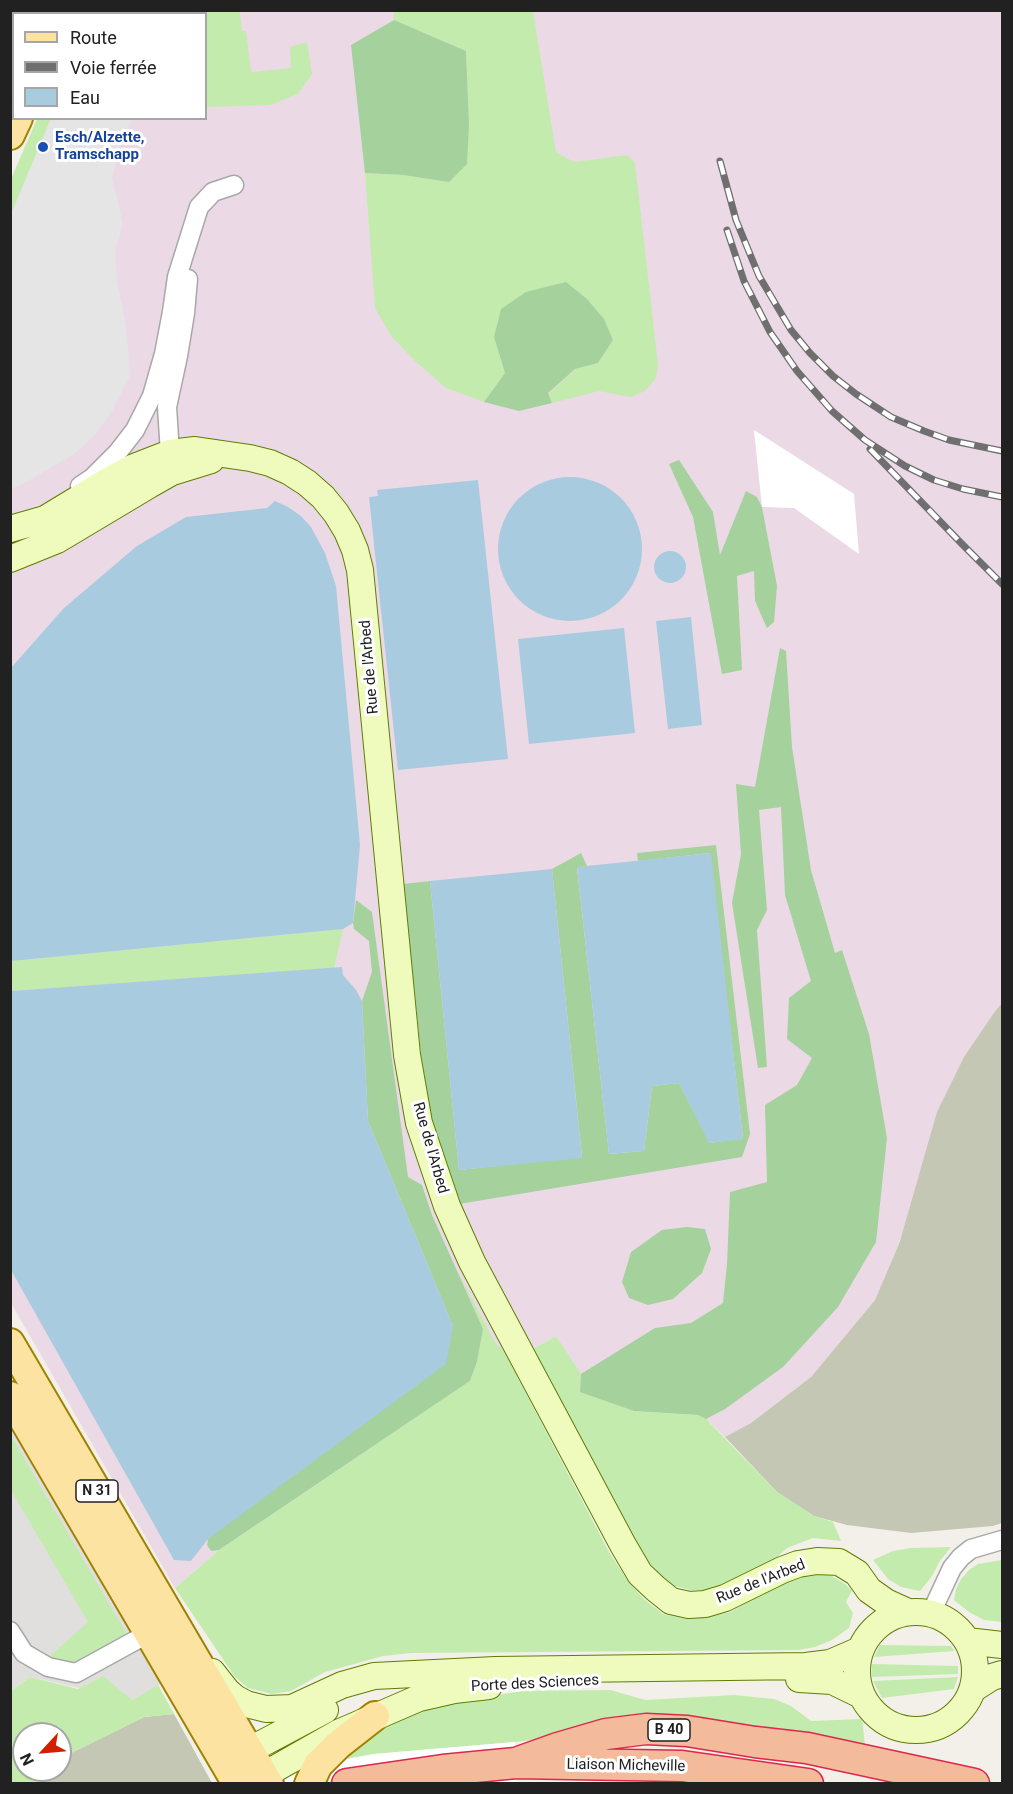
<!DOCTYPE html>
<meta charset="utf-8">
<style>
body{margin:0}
#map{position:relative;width:1013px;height:1794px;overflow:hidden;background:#f2f0e8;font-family:Roboto,sans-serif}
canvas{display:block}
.frame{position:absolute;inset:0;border:12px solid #212121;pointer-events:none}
.legend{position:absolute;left:12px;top:12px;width:195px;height:108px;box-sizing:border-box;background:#fff;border:2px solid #a6a6a6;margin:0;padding:8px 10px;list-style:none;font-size:18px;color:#212121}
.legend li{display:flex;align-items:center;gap:12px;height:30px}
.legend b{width:30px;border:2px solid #a6a6a6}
.north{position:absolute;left:12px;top:1722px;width:60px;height:60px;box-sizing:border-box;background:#fff;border:2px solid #a6a6a6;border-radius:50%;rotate:244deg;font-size:16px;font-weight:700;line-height:24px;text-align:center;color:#212121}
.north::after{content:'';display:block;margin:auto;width:21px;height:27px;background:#d31e00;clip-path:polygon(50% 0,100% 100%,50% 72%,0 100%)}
</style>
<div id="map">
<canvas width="1013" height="1794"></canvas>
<div class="frame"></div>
<ul class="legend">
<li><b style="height:8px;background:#fde3a2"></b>Route</li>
<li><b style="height:8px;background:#6f6f6f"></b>Voie ferrée</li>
<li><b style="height:16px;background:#a9cbdf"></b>Eau</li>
</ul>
<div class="north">N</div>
</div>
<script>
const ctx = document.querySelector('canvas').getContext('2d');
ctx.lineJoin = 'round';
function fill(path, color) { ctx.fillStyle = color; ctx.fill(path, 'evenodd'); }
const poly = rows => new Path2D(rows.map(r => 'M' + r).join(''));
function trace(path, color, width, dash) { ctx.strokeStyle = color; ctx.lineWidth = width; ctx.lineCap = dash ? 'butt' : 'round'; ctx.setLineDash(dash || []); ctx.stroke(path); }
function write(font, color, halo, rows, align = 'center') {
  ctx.font = font + ' Roboto,sans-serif'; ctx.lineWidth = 6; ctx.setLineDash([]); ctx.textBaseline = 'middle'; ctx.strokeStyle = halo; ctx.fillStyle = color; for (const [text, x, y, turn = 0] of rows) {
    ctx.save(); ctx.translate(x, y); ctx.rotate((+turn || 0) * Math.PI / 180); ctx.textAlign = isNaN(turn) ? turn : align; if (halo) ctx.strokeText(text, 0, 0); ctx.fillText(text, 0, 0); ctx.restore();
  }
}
const residential = poly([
 [10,1420,164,1682,132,1700,30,1677,11,1691]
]);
const commercial = poly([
 [11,10,27,11,25,13,14,14,13,42,11,49]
]);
const industrial = poly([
 [97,11,1002,11,1002,1003,996,1010,875,1300,811,1377,751,1423,725,1437,706,1419,698,1415,634,1411,580,1392,556,1336,509,1361,500,1346,219,1550,175,1588,11,1303,10,214,51,119,206,118,206,14,95,13]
]);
const construction = poly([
 [1002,1003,1002,1523,993,1526,911,1533,847,1525,814,1516,777,1492,725,1437,751,1423,811,1377,875,1300,900,1241,937,1112,964,1057,996,1010],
 [174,1714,212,1783,39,1784,53,1770,60,1770,60,1763,69,1754,144,1717]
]);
const grass = poly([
 [184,11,252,11,240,12,242,31,246,31,251,72,291,68,290,47,307,42,312,74,298,94,270,105,206,107,206,14,183,13],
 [394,11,533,11,556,152,574,162,627,155,635,163,658,364,656,378,645,391,630,397,599,391,552,403,548,394,576,369,598,363,613,340,604,319,587,299,494,337,505,373,484,402,446,388,414,360,391,336,375,308,365,173,404,175,469,125,466,51,394,20],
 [37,119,51,119,11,214,11,179],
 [343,929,334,968,11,991,11,961],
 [457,1270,497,1346,500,1346,509,1361,609,1552,629,1583,645,1600,663,1614,687,1619,707,1617,730,1612,787,1581,803,1574,818,1573,832,1576,845,1584,852,1591,846,1602,853,1613,849,1628,832,1640,815,1647,798,1650,411,1653,383,1656,325,1672,291,1691,272,1694,248,1688,235,1677,175,1588,219,1550,470,1381,477,1362,483,1329],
 [556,1336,581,1374,580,1391,634,1411,698,1415,706,1419,777,1492,814,1516,833,1522,841,1541,813,1538,787,1548,775,1559,725,1585,706,1590,690,1590,675,1586,663,1578,651,1565,635,1539,532,1349],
 [10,1434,128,1636,74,1668,48,1658,88,1622,11,1490],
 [951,1547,940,1561,932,1576,920,1591,901,1587,888,1579,873,1560,893,1551,911,1548],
 [1002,1560,1002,1622,984,1620,969,1612,954,1600,956,1589,961,1579,969,1570,978,1564],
 [880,1645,951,1646,954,1651,874,1657],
 [872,1664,958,1666,958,1674,872,1677],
 [103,1676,132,1700,158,1685,174,1714,144,1717,69,1754,60,1763,60,1734,24,1734,24,1770,53,1770,39,1783,11,1783,11,1691,30,1677,78,1689],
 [958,1677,954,1689,882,1698,873,1681],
 [610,1690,646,1700,734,1695,774,1699,791,1706,811,1721,862,1719,865,1745,577,1735,515,1742,374,1754,334,1761,388,1721,428,1707,522,1691]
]);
const forest = poly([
 [394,20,466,51,469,125,467,164,449,182,404,175,365,173,351,45],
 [566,282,587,299,604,319,613,340,598,363,575,369,548,393,552,403,519,411,484,402,505,373,494,337,501,309,526,292],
 [679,460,713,512,720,555,746,491,757,497,762,507,777,586,774,622,767,628,755,601,754,571,737,576,742,670,722,674,693,517,669,464],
 [780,648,786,651,792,747,811,870,835,953,842,950,869,1034,887,1138,876,1242,838,1307,783,1367,725,1409,706,1419,698,1415,634,1411,580,1392,581,1374,655,1328,691,1323,723,1303,727,1264,730,1192,767,1182,765,1105,797,1085,812,1058,787,1039,789,998,811,981,785,895,781,807,759,810,767,910,757,930,767,1067,758,1068,732,903,741,854,736,784,755,787],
 [716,845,750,1134,742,1157,459,1204,432,1122,421,1054,403,884,430,881,459,1170,582,1157,552,869,581,853,587,866,577,868,609,1154,644,1151,652,1086,679,1083,710,1143,743,1138,710,853,638,861,637,853],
 [356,900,372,912,408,1177,422,1185,432,1215,483,1329,477,1362,470,1381,219,1550,211,1551,207,1545,208,1539,453,1326,368,1121,362,1001,372,972,369,941,354,929,353,923],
 [687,1227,705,1229,711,1249,702,1273,673,1299,648,1305,629,1298,622,1282,631,1252,662,1230]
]);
const parking = poly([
 [97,10,178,10,178,11,177,14,95,13],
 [51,119,132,119,120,146,112,178,123,224,115,250,117,281,126,326,130,375,112,411,94,436,74,454,28,481,11,489,11,214]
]);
const water = poly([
 '498 549a72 72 0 1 1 144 0a72 72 0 1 1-144 0Z',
 [478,480,508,759,398,770,369,497,378,496,377,490],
 [275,501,288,507,301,516,311,527,325,553,336,586,360,845,353,923,343,929,11,961,11,668,64,608,137,546,186,517,267,508],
 '654 567a16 16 0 1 1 32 0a16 16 0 1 1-32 0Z',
 [691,617,702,725,668,729,656,621],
 [624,628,635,733,529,744,518,639],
 [711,853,743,1139,709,1143,679,1083,652,1086,644,1151,609,1154,577,867],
 [552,869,582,1158,459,1170,430,881],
 [342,967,343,975,356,990,362,1001,368,1121,453,1326,446,1364,208,1539,191,1561,174,1560,11,1270,11,991]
]);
const pier = poly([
 [754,430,854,494,859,554,794,508,762,507],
 [515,1742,517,1783,213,1784,374,1754]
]);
const minor = poly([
 [165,464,170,453,167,407,178,356,185,313,188,279],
 [80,486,92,478,118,452,135,430,152,396,164,354,172,312,177,277,199,207,213,192,234,185],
 [931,1613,952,1568,961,1557,971,1549,1002,1540],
 [10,1631,24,1653,48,1667,76,1673,149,1633]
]);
const secondary = poly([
 [10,529,45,519,106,482,134,467,170,453,195,450,250,458,270,463,290,472,307,483,323,497,336,513,347,531,355,550,360,570,407,1055,419,1123,447,1206,472,1262,623,1545,640,1574,656,1589,671,1601,689,1605,705,1604,725,1598,782,1570,798,1564,817,1561,839,1562,857,1573,869,1590,886,1602,908,1612],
 [10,559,57,540,149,485,172,472,211,460],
 '857 1671a59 59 0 1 1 118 0a59 59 0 1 1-118 0Z',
 [967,1641,1002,1645],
 [212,1672,227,1691,235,1698,246,1704,266,1709,292,1708,342,1685,374,1676,495,1670,806,1666,830,1663,860,1650],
 [799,1679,832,1681,861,1695],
 [973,1689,992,1677,1002,1674],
 [233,1759,325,1710],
 [243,1771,255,1776,264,1775,338,1733,419,1698,454,1690,489,1686]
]);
const primary = poly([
 [47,14,49,10],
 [10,98,14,91],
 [10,135,18,118],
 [10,1343,269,1784],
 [10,1396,237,1784],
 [309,1784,318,1765,338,1745,375,1716]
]);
const trunk = poly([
 [516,1763,558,1748,606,1734,646,1729,687,1731,755,1742,807,1748,974,1784],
 [347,1784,443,1770,516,1763,682,1766,808,1784]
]);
const rail = poly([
 [720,161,736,220,759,276,791,330,810,353,833,376,856,394,891,417,924,431,949,440,1002,451],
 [727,230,744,281,770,332,797,371,832,411,865,440,905,466,934,480,963,489,1002,497],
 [870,449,961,543,1002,584]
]);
const markers = [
 [43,147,6,"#1a4fb4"]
];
const shields = [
 [97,1491,42],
 [669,1730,42]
];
const shieldNames = [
 ["N 31",97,1491],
 ["B 40",669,1730]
];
const transitNames = [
 ["Esch/Alzette,",55,138],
 ["Tramschapp",55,155]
];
const streetNames = [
 ["Rue de l'Arbed",370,667,-95],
 ["Rue de l'Arbed",430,1148,74],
 ["Rue de l'Arbed",761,1582,-22],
 ["Porte des Sciences",535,1684,-3],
 ["Liaison Micheville",626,1766,1]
];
fill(residential, '#e0dfde');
fill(commercial, '#f2ddd8');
fill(industrial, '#ebdae5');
fill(construction, '#c4c7b3');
fill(grass, '#c4ebae');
fill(forest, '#a5d19d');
fill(parking, '#e5e5e5');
fill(water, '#a9cbdf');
fill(pier, '#fff');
trace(minor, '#a8a8a8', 21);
trace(secondary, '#5f7d04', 28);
trace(primary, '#9f8100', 32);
trace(trunk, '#de274c', 33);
trace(minor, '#fff', 18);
trace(secondary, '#effbbd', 26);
trace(primary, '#fde3a2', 28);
trace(trunk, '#f3ba9b', 30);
trace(rail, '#6f6f6f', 7);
trace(rail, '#fff', 4.5, [14]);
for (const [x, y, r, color] of markers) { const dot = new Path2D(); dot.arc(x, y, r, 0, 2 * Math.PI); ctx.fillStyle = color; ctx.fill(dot); trace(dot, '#fff', 2); }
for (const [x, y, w] of shields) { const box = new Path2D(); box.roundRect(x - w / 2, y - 11, w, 22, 4.5); ctx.fillStyle = '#fff'; ctx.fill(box); trace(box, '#212121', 1.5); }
write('bold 14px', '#212121', null, shieldNames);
write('bold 15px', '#164399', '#fff', transitNames, 'left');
write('15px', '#212121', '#fff', streetNames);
</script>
